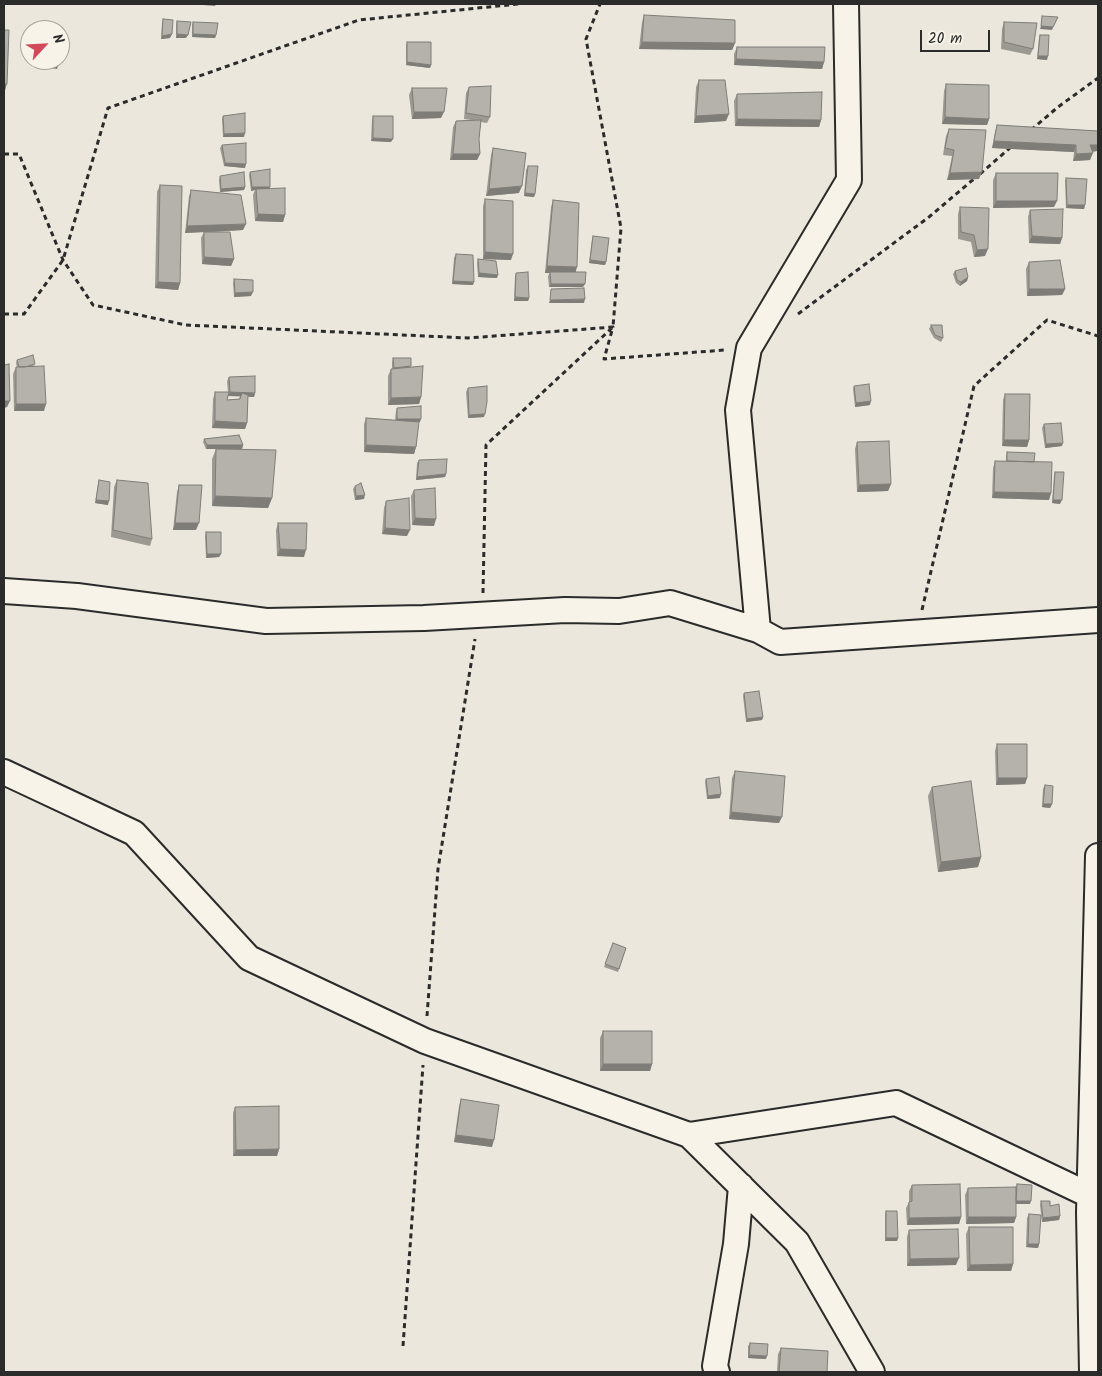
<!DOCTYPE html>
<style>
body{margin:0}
#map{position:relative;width:1102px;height:1376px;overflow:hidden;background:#ebe7dd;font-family:Kalam,sans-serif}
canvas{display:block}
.frame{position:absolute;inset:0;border:5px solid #2b2b2b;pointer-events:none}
.north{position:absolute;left:20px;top:20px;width:50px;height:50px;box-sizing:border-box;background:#f7f3e8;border:1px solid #a5a39c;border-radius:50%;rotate:65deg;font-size:14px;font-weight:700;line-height:20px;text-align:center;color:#2b2b2b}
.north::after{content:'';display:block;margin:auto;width:18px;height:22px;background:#d1495b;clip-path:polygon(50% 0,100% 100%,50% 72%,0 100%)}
.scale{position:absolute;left:920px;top:30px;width:70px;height:22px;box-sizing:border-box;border:2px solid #2b2b2b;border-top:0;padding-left:6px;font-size:15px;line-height:18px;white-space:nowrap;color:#2b2b2b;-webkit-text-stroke:4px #f7f3e8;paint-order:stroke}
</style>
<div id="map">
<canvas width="1102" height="1376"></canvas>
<div class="frame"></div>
<div class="north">N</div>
<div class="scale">20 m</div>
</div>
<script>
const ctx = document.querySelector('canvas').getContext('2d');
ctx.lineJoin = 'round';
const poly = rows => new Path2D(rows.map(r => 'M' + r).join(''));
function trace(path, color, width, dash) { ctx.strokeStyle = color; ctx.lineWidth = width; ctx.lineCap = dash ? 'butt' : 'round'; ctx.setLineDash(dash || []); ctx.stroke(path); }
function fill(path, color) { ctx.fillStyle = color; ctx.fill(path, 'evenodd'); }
const path = poly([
 [1031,130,1058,107,1098,78],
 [4,154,19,154,63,260,93,305,186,325,468,338,613,327,604,359,725,350],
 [980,174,1011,147],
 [4,314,24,314,63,260,108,108,359,20,518,4],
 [798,314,929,217,975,178],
 [483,593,486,445,613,327,621,228,586,39,600,4],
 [922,610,974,386,1047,320,1098,336],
 [427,1016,438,869,475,639],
 [403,1346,423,1065]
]);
const street = poly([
 [4,591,77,596,266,621,424,618,565,610,619,611,670,603,758,630,780,642,1098,620],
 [758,630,738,410,749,348,849,180,846,4],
 [4,772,134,833,249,958,425,1041,689,1135,797,1242,872,1372],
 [689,1135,896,1103,1089,1195],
 [717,1372,715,1366,736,1244,741,1186],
 [1092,1372,1089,1212,1098,856]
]);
const wall = poly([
 [644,15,735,43,732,50,639,49,642,22],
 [163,19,170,38,161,39,162,23],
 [177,21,186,38,176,38,176,24],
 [193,22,216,35,215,38,192,37,192,25],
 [1004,22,1033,49,1030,55,1001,49,1002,29],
 [1040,35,1047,60,1037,59,1039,38],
 [407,42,431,65,430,68,406,65,406,45],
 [737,47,824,62,822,69,734,65,734,54],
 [699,80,726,121,694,123,696,87],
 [946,84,989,119,987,125,942,124,944,91],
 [469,87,490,117,487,123,481,122,479,139,480,154,477,160,450,160,453,127,456,121,471,120,464,119,466,93],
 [412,88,441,118,412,119,409,95],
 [737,94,821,120,819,127,735,126,734,101],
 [223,116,244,137,223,137,222,119],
 [373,116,391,142,371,141,372,119],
 [997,125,1098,131,1098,147,1097,151,1092,152,1090,160,1073,161,1074,152,992,148,995,132],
 [949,129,979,179,947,180,952,156,943,155,946,136],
 [222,145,245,168,224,166,220,148],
 [493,148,519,193,486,196,491,155],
 [528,166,535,194,534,197,524,196,526,170],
 [250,172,270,188,285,215,283,222,255,221,253,195,255,190,251,191,249,175],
 [996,173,1054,207,993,208,993,180],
 [220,176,245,187,244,190,220,192,219,180],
 [1066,178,1085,205,1084,209,1066,208,1065,181],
 [160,185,180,283,178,290,155,288,157,192],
 [191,190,243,230,213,232,234,259,231,266,202,264,201,238,204,232,185,233,189,196],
 [485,199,511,260,483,259,483,206],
 [553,200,576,272,583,287,549,287,548,276,550,273,545,273,551,207],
 [960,207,985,256,974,257,971,242,958,239,958,214],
 [1030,210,1062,238,1060,244,1029,243,1028,217],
 [593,236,606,262,605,265,589,263,592,239],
 [456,254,473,285,452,284,454,258],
 [478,259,497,278,478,277,477,263],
 [1029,262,1065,289,1062,295,1027,296,1026,269],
 [955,271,968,277,967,281,960,286,956,283,953,274],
 [516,273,529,298,528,301,514,301,515,276],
 [234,279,251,296,234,297,233,283],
 [931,325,943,338,941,342,934,338,929,329],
 [393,358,411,367,421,397,419,404,388,405,388,376,391,369,392,369,392,362],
 [17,360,35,366,44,411,14,411,13,374,16,367,17,367,16,363],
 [229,377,255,393,254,397,248,396,247,423,245,429,212,428,213,399,215,392,228,392,227,381],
 [228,395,228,396,240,396,239,399,227,400],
 [854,386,870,405,855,407,853,389],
 [468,388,484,417,468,418,466,392],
 [1005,394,1029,440,1027,447,1002,446,1003,400],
 [397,408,420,422,417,422,416,447,414,454,364,452,364,424,366,418,395,420,396,411],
 [1044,424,1062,446,1045,448,1042,428],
 [204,439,243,445,242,449,217,449,272,498,268,508,212,506,212,459,216,449,206,449,203,442],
 [857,442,891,484,888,491,857,492,855,449],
 [1007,452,1034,462,1051,493,1049,500,992,498,993,468,995,461,1006,461,1006,456],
 [419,460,446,474,445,477,416,480,417,463],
 [1055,472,1060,504,1052,503,1054,475],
 [99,480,108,505,95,503,98,484],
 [117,480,152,539,150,546,111,537,114,487],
 [179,485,196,530,173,530,177,492],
 [355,486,364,499,355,500,353,489],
 [414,490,434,526,412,525,411,496],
 [386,501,407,536,382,534,384,508],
 [278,523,304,557,277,556,276,530],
 [206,532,221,554,219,557,206,558,205,536],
 [744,693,763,717,762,720,746,722,743,696],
 [997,744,1027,778,1025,784,996,785,995,751],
 [735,771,779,823,729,819,732,778],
 [706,779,720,798,707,799,705,782],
 [1045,785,1052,804,1050,808,1042,807,1043,789],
 [932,787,981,857,978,867,938,872,928,796],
 [613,943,626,948,618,972,604,967],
 [603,1031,652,1064,650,1071,600,1071,600,1038],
 [461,1099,492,1147,454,1142,459,1106],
 [235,1107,279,1149,277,1156,233,1156,233,1113],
 [1017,1184,1030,1204,1016,1204,1016,1217,1014,1223,966,1224,965,1195,968,1188,1016,1188],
 [912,1185,961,1217,959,1224,907,1225,906,1208,909,1202,909,1191],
 [1041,1201,1050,1206,1060,1216,1059,1220,1042,1222,1040,1205],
 [886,1211,898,1238,897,1241,885,1241,885,1214],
 [1029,1214,1039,1244,1038,1248,1026,1247,1027,1218],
 [969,1227,1013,1264,1011,1271,967,1271,966,1234],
 [909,1230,956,1265,907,1266,907,1237],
 [750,1343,766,1359,748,1358,748,1346],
 [781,1348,827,1372,777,1372,778,1354]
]);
const shadedWall = poly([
 [191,4,216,4,215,6],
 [1058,17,1052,30,1040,29,1041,26],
 [172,34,170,38,161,39,162,36],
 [177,34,188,35,186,38,176,38],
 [193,34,216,35,215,38,192,37],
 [642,42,735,43,732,50,639,49],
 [1038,56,1048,56,1047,60,1037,59],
 [736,59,824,62,822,69,734,65],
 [407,62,431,65,430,68,406,65],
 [42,64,58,66,57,69,41,67],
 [4,84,7,84,4,94],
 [414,112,444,112,441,118,412,119],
 [729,114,726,121,694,123,696,116],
 [945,117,989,119,987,125,942,124],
 [737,119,821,120,819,127,735,126],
 [245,133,244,137,223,137,224,134],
 [373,138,393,139,391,142,371,141],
 [994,141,1076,145,1074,152,992,148],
 [1090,145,1098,145,1097,151,1088,152],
 [1093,153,1090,160,1073,161,1076,154],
 [453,154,480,154,477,160,450,160],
 [225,163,246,164,245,168,224,166],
 [982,172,979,179,947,180,950,173],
 [522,186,519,193,486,196,489,189],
 [245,187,244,190,220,192,221,189],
 [252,187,270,187,269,190,256,189,255,190,251,191],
 [525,193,535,194,534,197,524,196],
 [996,201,1057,201,1054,207,993,208],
 [1067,205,1085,205,1084,209,1066,208],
 [258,214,285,215,283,222,255,221],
 [246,224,243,230,185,233,187,226],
 [1032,236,1062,238,1060,244,1029,243],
 [988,249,985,256,974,257,977,250],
 [485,252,513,254,511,260,483,259],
 [204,257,234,259,231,266,202,264],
 [590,260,606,262,605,265,589,263],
 [547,266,577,267,575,274,545,273],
 [479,273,498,275,497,278,478,277],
 [968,277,967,281,960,286,961,282],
 [453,281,474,282,473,285,452,284],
 [158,282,180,283,178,290,155,288],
 [551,284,585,284,583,287,549,287],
 [1029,289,1065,289,1062,295,1027,296],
 [253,292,251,296,234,297,235,293],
 [515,297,529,298,528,301,514,301],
 [585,299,584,303,549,303,550,300],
 [230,392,255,393,254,397,228,396],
 [421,397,419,404,388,405,391,398],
 [4,401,10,401,7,407,4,408],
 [871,401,870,405,855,407,856,403],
 [16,404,46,404,44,411,14,411],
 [485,414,484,417,468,418,469,415],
 [397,419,421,419,420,422,395,422],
 [215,421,247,423,245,429,212,428],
 [1004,440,1029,440,1027,447,1002,446],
 [1063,443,1062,446,1045,448,1046,444],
 [207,445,243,445,242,449,206,449],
 [366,445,416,447,414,454,364,452],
 [446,474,445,477,416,480,417,477],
 [891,484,888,491,857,492,859,485],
 [994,492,1051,493,1049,500,992,498],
 [365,495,364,499,355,500,356,496],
 [215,496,272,498,268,508,212,506],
 [96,500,109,501,108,505,95,503],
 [1053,500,1062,500,1060,504,1052,503],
 [415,518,436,519,434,526,412,525],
 [175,523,199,523,196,530,173,530],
 [385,528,410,530,407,536,382,534],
 [280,549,306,550,304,557,277,556],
 [207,554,221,554,219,557,206,558],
 [763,717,762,720,746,722,747,719],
 [998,778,1027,778,1025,784,996,785],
 [721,794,720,798,707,799,708,796],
 [1043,804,1052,804,1050,808,1042,807],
 [731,812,782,817,779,823,729,819],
 [981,857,978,867,938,872,941,862],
 [603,1064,652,1064,650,1071,600,1071],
 [456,1135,494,1140,492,1147,454,1142],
 [279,1149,277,1156,233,1156,236,1150],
 [1016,1201,1031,1201,1030,1204,1015,1204],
 [1060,1216,1059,1220,1042,1222,1043,1218],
 [961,1217,959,1224,907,1225,909,1218],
 [968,1217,1016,1217,1014,1223,966,1224],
 [886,1238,898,1238,897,1241,885,1241],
 [1028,1244,1039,1244,1038,1248,1026,1247],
 [959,1258,956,1265,907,1266,910,1259],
 [1013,1264,1011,1271,967,1271,970,1265],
 [749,1355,767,1356,766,1359,748,1358]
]);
const building = poly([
 [644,15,735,20,735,43,642,42,644,15],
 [1042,16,1058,17,1053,27,1041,26,1042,16],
 [163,19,173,20,172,34,162,36,163,19],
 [177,21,191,22,188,35,177,34,177,21],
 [193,22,218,23,216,35,193,34,193,22],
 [1004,22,1037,23,1033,49,1004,42,1004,22],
 [4,30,9,30,7,84,4,84,4,30],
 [1040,35,1049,35,1048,56,1038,56,1040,35],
 [407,42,431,42,431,65,407,62,407,42],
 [737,47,825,47,824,62,736,59,737,47],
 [42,60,59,60,58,66,42,64,42,60],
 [699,80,725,80,729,114,696,116,699,80],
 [946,84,989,85,989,119,945,117,946,84],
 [491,86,490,117,466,113,469,87,491,86],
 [412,88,447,88,444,112,414,112,412,88],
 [822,92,821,120,737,119,737,94,822,92],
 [245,113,245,133,224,134,223,116,245,113],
 [373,116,393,116,393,139,373,138,373,116],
 [481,120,479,139,480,154,453,154,456,121,481,120],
 [997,125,1098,131,1098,145,1090,145,1093,153,1076,154,1076,145,994,141,997,125],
 [949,129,986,130,982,172,950,173,954,150,945,148,949,129],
 [246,143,246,164,225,163,222,145,246,143],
 [493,148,526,153,522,186,489,189,493,148],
 [528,166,538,166,535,194,525,193,528,166],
 [270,169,270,187,252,187,250,172,270,169],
 [244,172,245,187,221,189,220,176,244,172],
 [996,173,1058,173,1057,201,996,201,996,173],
 [1066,178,1087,179,1085,205,1067,205,1066,178],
 [160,185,182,186,180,283,158,282,160,185],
 [285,188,285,215,258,214,256,189,285,188],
 [191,190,241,195,246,224,187,226,191,190],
 [485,199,513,201,513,254,485,252,485,199],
 [553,200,579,203,577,267,547,266,553,200],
 [960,207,989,208,988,249,977,250,974,235,961,232,960,207],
 [1063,209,1062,238,1032,236,1030,210,1063,209],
 [204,232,230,232,234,259,204,257,204,232],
 [593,236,609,238,606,262,590,260,593,236],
 [456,254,473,255,474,282,453,281,456,254],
 [478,259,496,261,498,275,479,273,478,259],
 [1060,260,1065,289,1029,289,1029,262,1060,260],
 [966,268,968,277,961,282,957,280,955,271,966,268],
 [528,272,529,298,515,297,516,273,528,272],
 [550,272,586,272,585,284,551,284,550,272],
 [234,279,253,280,253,292,235,293,234,279],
 [584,288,585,299,550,300,551,289,584,288],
 [931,325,942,325,943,338,935,335,931,325],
 [33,355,35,364,25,367,19,367,17,360,33,355],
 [393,358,411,358,411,366,394,368,393,358],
 [9,364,10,401,4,401,4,365,9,364],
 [44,366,46,404,16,404,16,367,44,366],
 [423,366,421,397,391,398,391,369,423,366],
 [255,376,255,393,230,392,229,377,255,376],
 [869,384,871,401,856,403,854,386,869,384],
 [487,386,487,402,485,414,469,415,468,388,487,386],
 [215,392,229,392,227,400,240,399,242,393,248,395,247,423,215,421,215,392],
 [1005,394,1030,394,1029,440,1004,440,1005,394],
 [421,406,421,419,397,419,397,408,421,406],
 [366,418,419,422,416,447,366,445,366,418],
 [1061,423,1063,443,1046,444,1044,424,1061,423],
 [239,435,243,445,207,445,204,439,239,435],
 [889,441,891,484,859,485,857,442,889,441],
 [216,449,276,450,272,498,215,496,216,449],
 [1007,452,1035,453,1034,462,1007,461,1007,452],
 [447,459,446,474,417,477,419,460,447,459],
 [995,461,1052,462,1051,493,994,492,995,461],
 [1055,472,1064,472,1062,500,1053,500,1055,472],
 [99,480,110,482,109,501,96,500,99,480],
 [117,480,148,483,152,539,113,530,117,480],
 [361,483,365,495,356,496,355,486,361,483],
 [179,485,202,485,199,523,175,523,179,485],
 [435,488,436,519,415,518,414,490,435,488],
 [409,498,410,530,385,528,386,501,409,498],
 [278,523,307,523,306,550,280,549,278,523],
 [206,532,221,532,221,554,207,554,206,532],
 [759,691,763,717,747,719,744,693,759,691],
 [997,744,1027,744,1027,778,998,778,997,744],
 [735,771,785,776,782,817,731,812,735,771],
 [719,777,721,794,708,796,706,779,719,777],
 [971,781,981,857,941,862,932,787,971,781],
 [1045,785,1053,786,1052,804,1043,804,1045,785],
 [613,943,626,948,619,969,605,964,613,943],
 [603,1031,652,1031,652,1064,603,1064,603,1031],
 [461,1099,499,1105,494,1140,456,1135,461,1099],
 [279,1106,279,1149,236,1150,235,1107,279,1106],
 [960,1184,961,1217,909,1218,909,1202,912,1201,912,1185,960,1184],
 [1017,1184,1032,1185,1031,1201,1016,1201,1017,1184],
 [1016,1187,1016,1217,968,1217,968,1188,1016,1187],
 [1041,1201,1050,1201,1050,1206,1059,1204,1060,1216,1043,1218,1041,1201],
 [886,1211,897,1211,898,1238,886,1238,886,1211],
 [1029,1214,1041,1215,1039,1244,1028,1244,1029,1214],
 [969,1227,1013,1227,1013,1264,970,1265,969,1227],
 [958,1229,959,1258,910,1259,909,1230,958,1229],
 [750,1343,768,1344,767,1356,749,1355,750,1343],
 [781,1348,828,1351,827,1372,779,1372,781,1348]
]);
trace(street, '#2b2b2b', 28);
trace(path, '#2b2b2b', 3, [5, 4]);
trace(street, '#f7f3e8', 24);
fill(wall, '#9c9993');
fill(shadedWall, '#7f7d78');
fill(building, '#b5b2ab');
trace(building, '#7f7d78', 1);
</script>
